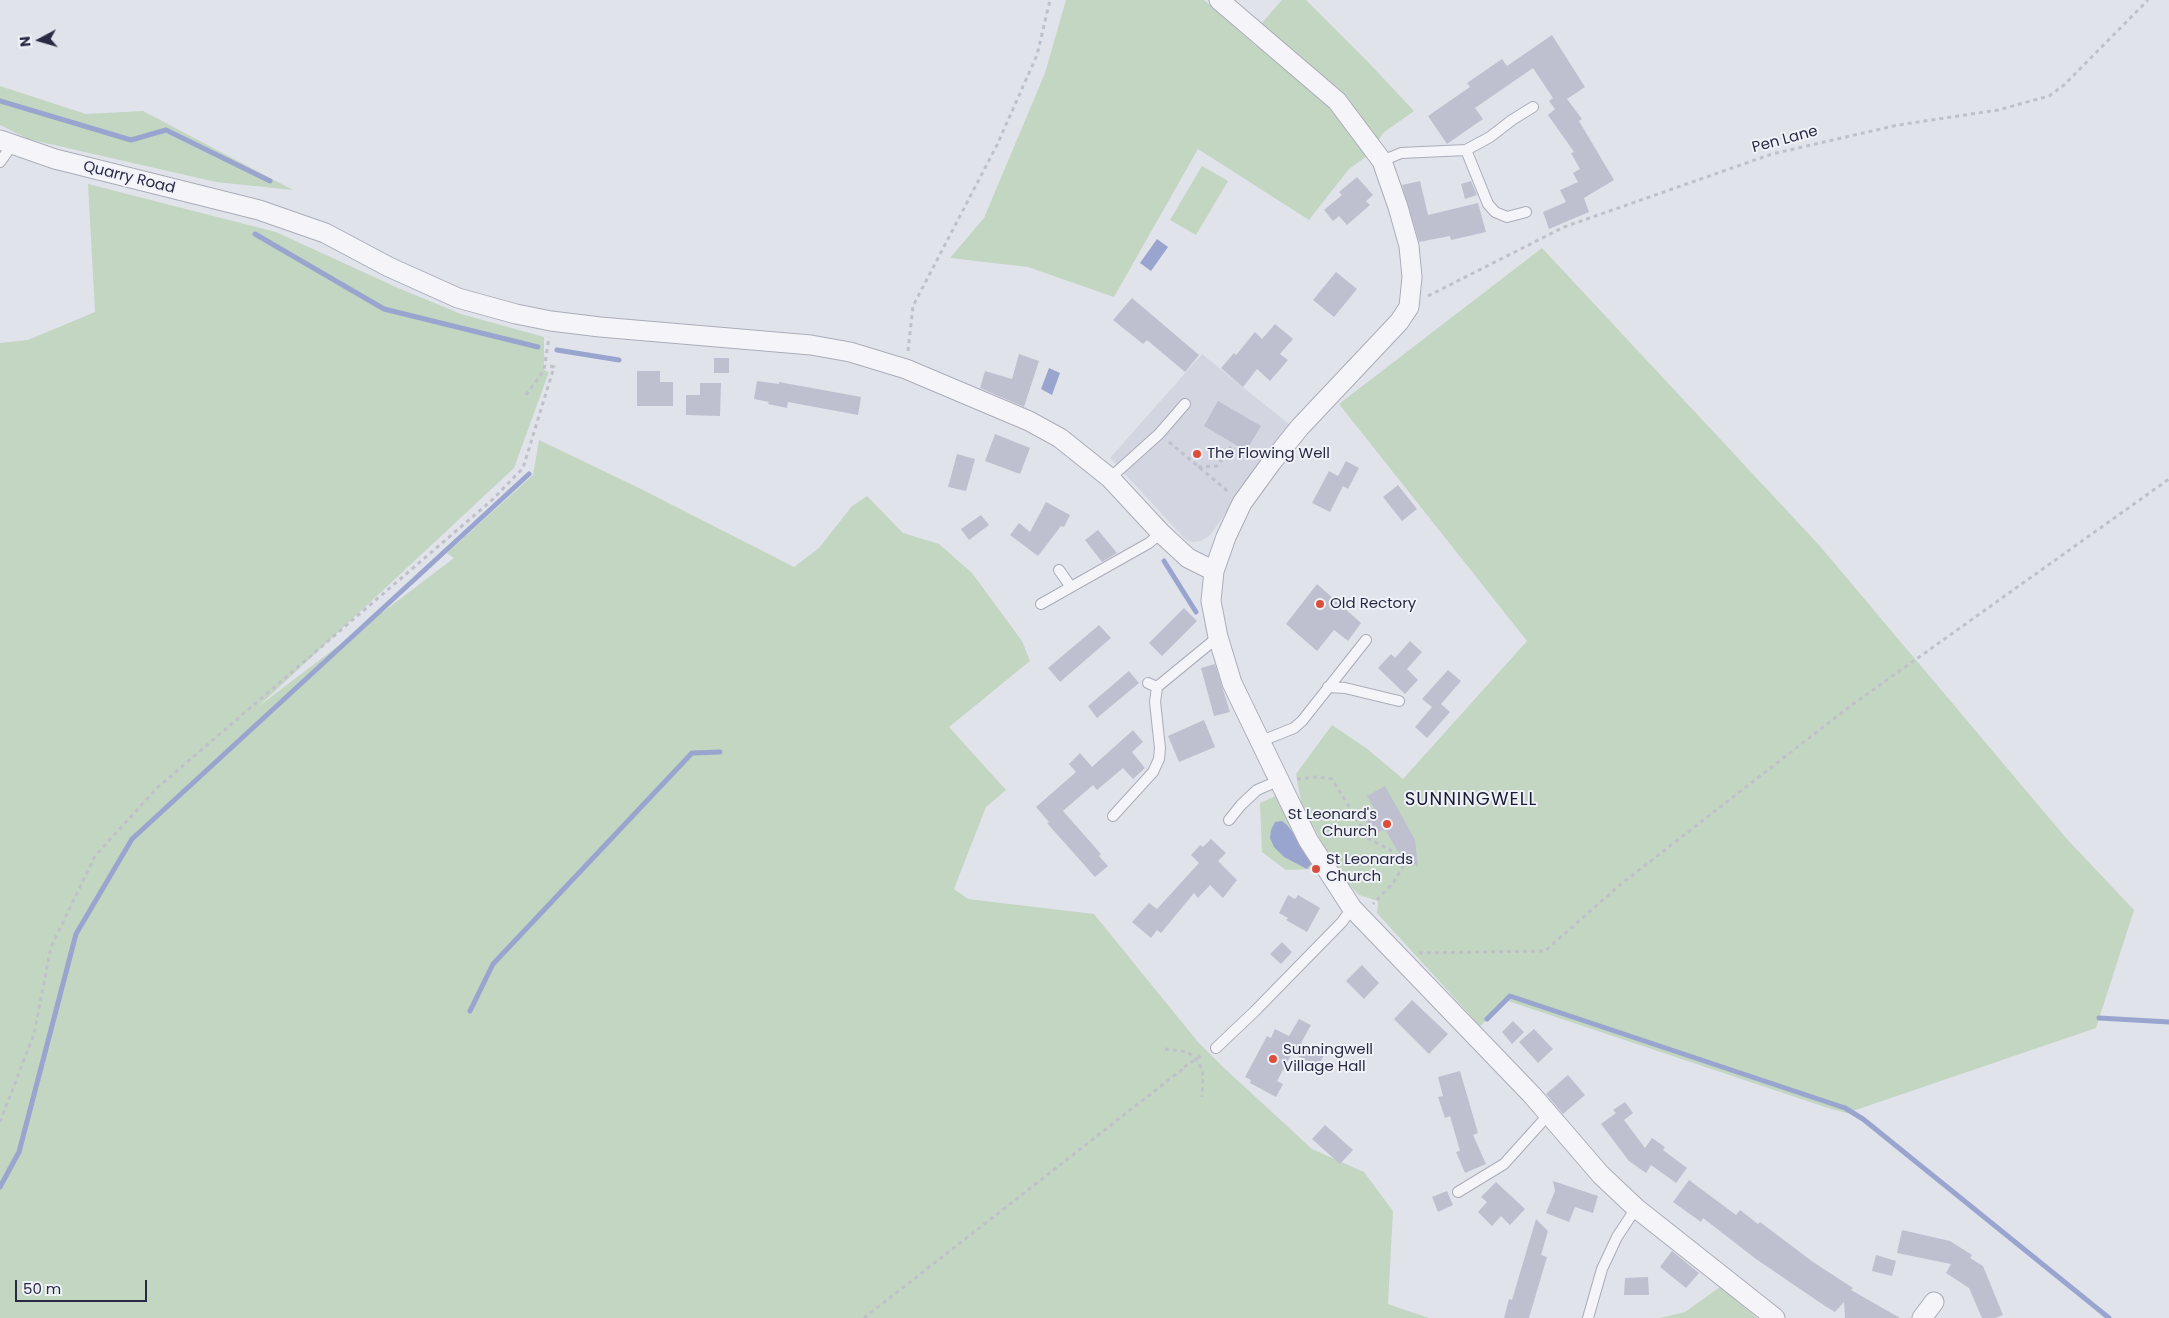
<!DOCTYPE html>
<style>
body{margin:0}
#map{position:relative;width:2169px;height:1318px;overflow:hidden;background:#e1e3eb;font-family:Poppins,sans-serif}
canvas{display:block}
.north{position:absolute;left:15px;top:15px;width:50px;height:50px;-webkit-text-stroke:4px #f1f2f8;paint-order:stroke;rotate:264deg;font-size:14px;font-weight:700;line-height:20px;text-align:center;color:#282a45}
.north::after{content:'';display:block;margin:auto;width:18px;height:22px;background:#282a45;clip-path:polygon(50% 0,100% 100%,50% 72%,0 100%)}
.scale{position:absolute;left:15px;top:1280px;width:132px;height:22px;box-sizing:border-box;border:2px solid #282a45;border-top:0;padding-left:6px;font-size:15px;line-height:18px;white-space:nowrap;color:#282a45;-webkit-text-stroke:4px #f1f2f8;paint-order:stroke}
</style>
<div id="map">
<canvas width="2169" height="1318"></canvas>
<div class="north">N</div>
<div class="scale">50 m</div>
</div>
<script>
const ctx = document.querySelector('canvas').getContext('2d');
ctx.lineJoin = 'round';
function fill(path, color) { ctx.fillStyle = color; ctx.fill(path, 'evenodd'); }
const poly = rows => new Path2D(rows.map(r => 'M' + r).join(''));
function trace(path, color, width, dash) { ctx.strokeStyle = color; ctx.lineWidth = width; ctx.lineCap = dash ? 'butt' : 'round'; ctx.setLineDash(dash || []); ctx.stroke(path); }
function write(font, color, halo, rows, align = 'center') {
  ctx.font = font + ' Poppins,sans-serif'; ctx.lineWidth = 4; ctx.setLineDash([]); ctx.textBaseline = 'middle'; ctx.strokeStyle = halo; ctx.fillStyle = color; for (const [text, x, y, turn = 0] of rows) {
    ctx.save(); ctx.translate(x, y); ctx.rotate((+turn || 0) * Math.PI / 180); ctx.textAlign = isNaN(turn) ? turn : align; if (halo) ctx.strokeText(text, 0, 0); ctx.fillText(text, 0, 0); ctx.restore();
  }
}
const built = poly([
 [1202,354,1290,425,1210,535,1201,541,1193,542,1186,540,1110,458]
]);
const green = poly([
 [1066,0,1204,0,1256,46,1261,24,1282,0,1306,0,1370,64,1414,111,1383,133,1370,154,1349,169,1309,220,1198,149,1114,297,1028,267,950,258,984,218,1045,73],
 [0,86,86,114,143,111,293,190,216,182,28,139,0,125],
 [1202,166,1228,181,1196,235,1170,220],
 [88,184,276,232,398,288,461,314,544,337,544,370,549,372,514,468,259,706,454,558,447,553,533,475,539,440,641,489,794,567,819,548,852,506,867,496,903,533,939,544,972,573,1022,641,1030,661,949,727,1006,790,986,807,954,889,968,899,1094,914,1198,1042,1223,1067,1312,1149,1364,1172,1393,1211,1388,1304,1429,1318,0,1318,0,343,28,340,95,312],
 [1542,248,1819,545,2066,838,2134,910,2096,1028,1847,1113,1831,1109,1508,1001,1480,1026,1377,913,1378,901,1359,895,1341,876,1302,807,1296,774,1332,725,1366,748,1403,779,1527,641,1339,404],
 [1278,795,1286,815,1315,869,1286,870,1262,852,1260,803],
 [1720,1287,1757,1318,1660,1318,1685,1312]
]);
const water = poly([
 [1157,239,1168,247,1151,271,1140,263],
 [1049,368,1060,373,1052,395,1041,389],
 [1282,821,1287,825,1297,838,1311,864,1307,869,1284,857,1274,847,1270,838,1271,830,1275,822]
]);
const stream = poly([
 [0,101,131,140,166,130,270,181],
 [255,234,384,309,538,347],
 [557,350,619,360],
 [1164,561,1196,612],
 [470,1011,493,964,692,753,720,752],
 [2099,1018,2169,1022],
 [1487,1019,1510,996,1845,1108,1863,1119,2109,1318],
 [0,1187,19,1152,76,934,132,839,529,474]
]);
const building = poly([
 [1552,35,1585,87,1567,99,1582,119,1579,121,1614,180,1584,198,1589,212,1549,229,1543,212,1566,202,1560,190,1578,182,1573,173,1580,169,1571,153,1574,152,1548,115,1555,109,1549,101,1553,98,1533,68,1475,108,1483,119,1447,144,1428,116,1470,87,1467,83,1502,59,1507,66],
 [1357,177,1373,195,1366,201,1370,205,1347,225,1339,216,1333,221,1324,210,1342,195,1339,192],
 [1420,181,1428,215,1478,203,1486,232,1451,240,1450,236,1419,242,1402,185],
 [1471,181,1477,195,1465,199,1461,184],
 [1336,272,1357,289,1334,317,1313,300],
 [1132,298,1199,355,1185,372,1147,340,1143,344,1113,320],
 [1275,324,1293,339,1280,354,1288,360,1270,381,1257,369,1243,387,1221,368,1234,353,1236,355,1255,332,1262,339],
 [1019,354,1039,361,1024,407,980,388,985,371,1012,379],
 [714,358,729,358,729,373,714,373],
 [637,371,660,371,660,382,673,382,673,406,637,406],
 [757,381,779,384,779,382,861,397,858,415,788,402,787,408,768,404,769,402,754,399],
 [700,383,721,383,720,416,686,415,686,395,700,395],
 [1218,401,1261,426,1246,451,1204,426],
 [995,434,1030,448,1020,474,985,461],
 [957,454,975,459,966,491,948,487],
 [1346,461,1359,468,1348,489,1343,486,1330,512,1312,503,1329,471,1338,476],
 [1398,485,1417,509,1402,521,1383,497],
 [1046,502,1070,515,1064,527,1061,526,1038,556,1010,535,1019,523,1030,532],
 [981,515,989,525,969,540,961,529],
 [1098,530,1117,553,1102,562,1085,540],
 [1317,584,1361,623,1348,641,1334,630,1317,651,1286,624],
 [1184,608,1197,621,1162,656,1149,643],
 [1099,625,1111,638,1060,682,1048,668],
 [1410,641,1422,652,1407,669,1418,680,1405,694,1378,668,1391,654,1395,658],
 [1215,664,1230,712,1214,716,1201,668],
 [1448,670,1461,681,1441,704,1450,712,1427,738,1415,727,1432,707,1422,699],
 [1129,671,1139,683,1097,718,1088,706],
 [1204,720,1215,747,1179,762,1168,736],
 [1133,730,1143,742,1132,752,1145,768,1133,779,1123,768,1097,790,1093,785,1063,811,1101,854,1099,856,1108,866,1095,877,1047,823,1049,822,1036,807,1076,772,1069,764,1080,753,1092,767],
 [1385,786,1415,840,1418,867,1398,852,1385,829,1373,835,1365,820,1377,814,1367,796],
 [1211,839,1226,853,1218,861,1237,880,1223,898,1210,885,1198,898,1194,893,1161,933,1157,930,1151,938,1132,922,1149,903,1157,909,1199,863,1191,855,1200,845,1203,847],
 [1288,895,1295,899,1298,895,1320,908,1307,932,1286,920,1288,918,1279,913],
 [1282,942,1292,952,1281,964,1270,954],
 [1362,965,1379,983,1364,999,1346,981],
 [1412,1000,1448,1034,1429,1054,1394,1019],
 [1299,1019,1311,1025,1301,1043,1324,1055,1318,1067,1292,1053,1277,1081,1283,1084,1276,1097,1250,1083,1251,1080,1245,1077,1267,1036,1271,1038,1275,1029,1289,1036],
 [1513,1021,1524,1032,1512,1044,1502,1032],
 [1534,1029,1553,1049,1538,1063,1519,1042],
 [1460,1071,1478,1133,1473,1135,1486,1164,1465,1173,1456,1152,1460,1151,1450,1116,1445,1118,1438,1097,1443,1096,1438,1077],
 [1568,1075,1585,1095,1563,1114,1546,1094],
 [1625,1102,1633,1113,1624,1120,1645,1148,1652,1138,1665,1147,1663,1150,1687,1168,1676,1183,1651,1165,1646,1173,1629,1161,1601,1124,1616,1113,1613,1110],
 [1325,1125,1353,1150,1340,1164,1312,1139],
 [1689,1180,1736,1215,1740,1210,1758,1224,1760,1222,1813,1262,1853,1288,1851,1290,1900,1318,1845,1318,1844,1302,1835,1312,1825,1306,1756,1259,1703,1218,1701,1222,1673,1202],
 [1553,1181,1598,1196,1593,1213,1575,1207,1569,1222,1546,1213,1555,1191],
 [1496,1182,1525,1209,1510,1225,1501,1216,1492,1226,1478,1212,1487,1202,1481,1197],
 [1447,1191,1453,1205,1438,1212,1432,1197],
 [1536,1219,1548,1231,1541,1255,1547,1257,1529,1318,1504,1318,1509,1299,1512,1300],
 [1902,1230,1950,1241,1972,1255,1970,1258,1983,1266,2003,1315,1995,1318,1982,1318,1969,1288,1946,1273,1951,1264,1897,1253],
 [1672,1251,1699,1273,1686,1288,1660,1267],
 [1876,1255,1896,1261,1892,1276,1872,1271],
 [1648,1277,1649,1295,1624,1295,1625,1278]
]);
const path = poly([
 [1428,296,1564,227,1772,154,1898,125,1998,110,2049,96,2064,85,2148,0],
 [908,351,913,306,997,145,1037,55,1050,0],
 [526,395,544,370,549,337],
 [1169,442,1230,493],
 [1198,467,1217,466,1231,447],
 [1297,779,1318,777,1332,779,1369,839,1392,851,1405,863,1393,883,1373,904],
 [1419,953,1545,951,1621,884,1849,707,2169,479],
 [1165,1049,1188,1052,1196,1059,1202,1069,1203,1077,1202,1097],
 [1184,1067,1204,1054],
 [0,1122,34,1034,51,947,95,856,157,788,491,501,523,468,554,367,546,365],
 [864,1318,1184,1068]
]);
const lane = poly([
 [1466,150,1488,204,1495,212,1507,217,1526,212],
 [1382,161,1401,153,1466,150,1490,137,1512,120,1533,107],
 [0,162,12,145],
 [1110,478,1159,434,1185,404],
 [1059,570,1071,587,1149,543,1161,533],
 [1041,604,1071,587],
 [1148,683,1157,687],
 [1328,687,1345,688,1399,701],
 [1259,742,1294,728,1302,721,1366,640],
 [1113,816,1153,772,1159,759,1160,748,1155,702,1157,687,1218,637],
 [1229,820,1241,805,1257,790,1278,781],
 [1216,1048,1255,1011,1342,922,1352,908],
 [1458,1192,1504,1164,1549,1114],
 [1588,1318,1602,1269,1617,1237,1636,1208]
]);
const street = poly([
 [1219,0,1337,101,1382,161,1398,207,1409,246,1412,277,1409,307,1399,322,1300,427,1271,463,1242,503,1226,537,1214,571,1211,601,1218,637,1232,683,1308,840,1352,908,1532,1095,1601,1175,1636,1208,1775,1318],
 [0,140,55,159,259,210,325,233,389,267,458,298,516,314,551,321,600,327,811,345,850,352,906,369,1029,421,1060,438,1110,478,1161,533,1188,558,1214,571],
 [1922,1318,1934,1302]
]);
const markers = [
 [1197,454,5,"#dc4e3b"],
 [1320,604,5,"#dc4e3b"],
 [1387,824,5,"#dc4e3b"],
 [1316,869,5,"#dc4e3b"],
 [1273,1059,5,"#dc4e3b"]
];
const streetNames = [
 ["Pen Lane",1785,140,-15],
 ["Quarry Road",129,178,14]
];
const poiNames = [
 ["The Flowing Well",1207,454],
 ["Old Rectory",1330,604],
 ["St Leonard's",1377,815,"right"],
 ["Church",1377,832,"right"],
 ["St Leonards",1326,860],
 ["Church",1326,877],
 ["Sunningwell",1283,1050],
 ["Village Hall",1283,1067]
];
const quarterNames = [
 ["SUNNINGWELL",1471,800]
];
fill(built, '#d3d5e1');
fill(green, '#c2d6c2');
fill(water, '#99a5cf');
trace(stream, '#99a5cf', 5);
fill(building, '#bec0cf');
trace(lane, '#aaacb9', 12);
trace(street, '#aaacb9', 21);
trace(path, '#c0c0ca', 3, [4, 4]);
trace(lane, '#f5f5f9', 10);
trace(street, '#f5f5f9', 19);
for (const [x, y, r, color] of markers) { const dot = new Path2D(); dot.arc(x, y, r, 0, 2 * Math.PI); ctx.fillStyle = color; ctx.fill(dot); trace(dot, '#f1f2f8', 2); }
write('15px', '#282a45', '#f1f2f8', streetNames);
write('15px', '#282a45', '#f1f2f8', poiNames, 'left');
ctx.letterSpacing = '1px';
write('18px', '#1a1c36', '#f1f2f8', quarterNames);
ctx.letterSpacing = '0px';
</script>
